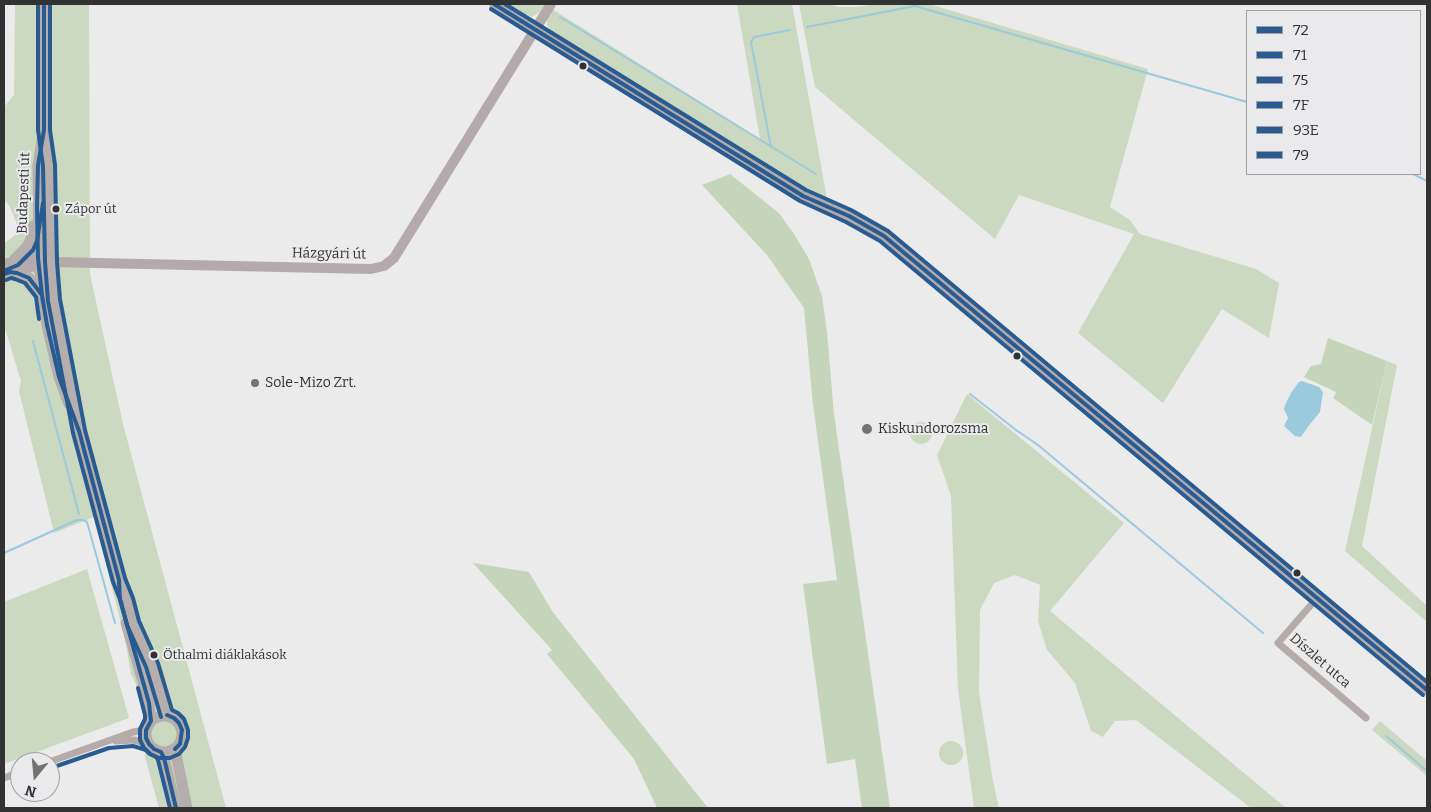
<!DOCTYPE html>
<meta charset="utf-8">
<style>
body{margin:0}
#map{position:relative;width:1431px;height:812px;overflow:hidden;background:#ebebec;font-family:Bitter,serif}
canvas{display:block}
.frame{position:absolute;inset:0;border:5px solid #323233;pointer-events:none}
.legend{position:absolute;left:1246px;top:10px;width:175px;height:165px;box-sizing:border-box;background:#eaeaed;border:1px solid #a0a0a3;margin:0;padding:6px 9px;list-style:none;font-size:15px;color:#323233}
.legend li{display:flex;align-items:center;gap:10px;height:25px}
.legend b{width:25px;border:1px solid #a0a0a3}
.north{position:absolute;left:10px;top:752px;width:50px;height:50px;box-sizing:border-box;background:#eaeaed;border:1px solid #a0a0a3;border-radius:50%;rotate:197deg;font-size:14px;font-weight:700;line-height:20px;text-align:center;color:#323233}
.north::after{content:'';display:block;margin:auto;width:18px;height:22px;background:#737374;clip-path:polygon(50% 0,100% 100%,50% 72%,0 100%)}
</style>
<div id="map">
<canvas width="1431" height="812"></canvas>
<div class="frame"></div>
<ul class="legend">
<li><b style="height:6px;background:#275b91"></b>72</li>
<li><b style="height:6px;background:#275b91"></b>71</li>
<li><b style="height:6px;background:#275b91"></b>75</li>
<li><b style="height:6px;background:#275b91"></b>7F</li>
<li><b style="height:6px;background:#275b91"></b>93E</li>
<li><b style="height:6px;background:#275b91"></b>79</li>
</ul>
<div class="north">N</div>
</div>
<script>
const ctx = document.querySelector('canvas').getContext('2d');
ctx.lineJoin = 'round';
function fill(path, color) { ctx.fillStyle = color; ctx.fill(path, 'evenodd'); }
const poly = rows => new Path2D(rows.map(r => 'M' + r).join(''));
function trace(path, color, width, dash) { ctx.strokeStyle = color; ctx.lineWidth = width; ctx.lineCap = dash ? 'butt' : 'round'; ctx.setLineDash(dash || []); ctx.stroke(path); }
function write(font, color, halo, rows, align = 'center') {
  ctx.font = font + ' Bitter,serif'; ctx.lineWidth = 4; ctx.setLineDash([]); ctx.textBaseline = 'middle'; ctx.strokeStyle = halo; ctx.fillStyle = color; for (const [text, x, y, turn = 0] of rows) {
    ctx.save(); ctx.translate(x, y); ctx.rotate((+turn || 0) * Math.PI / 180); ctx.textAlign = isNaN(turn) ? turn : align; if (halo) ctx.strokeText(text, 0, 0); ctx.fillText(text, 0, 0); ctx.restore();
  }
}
const green = poly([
 [15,4,89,4,90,274,123,424,226,808,159,808,145,757,142,697,131,674,125,639,94,517,54,533,19,391,21,381,4,325,4,243,14,236,18,229,15,219,9,205,4,200,4,107,14,95],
 [508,4,545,4,540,12,532,17,526,15],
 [737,4,792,4,827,199,781,175,550,30,547,25,547,17,552,9,760,139],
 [799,4,830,4,838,7,856,7,878,4,929,4,1148,69,1110,207,1130,220,1140,234,1256,269,1279,283,1269,338,1222,309,1163,403,1078,333,1134,234,1019,195,995,239,815,87],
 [1387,361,1397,365,1362,546,1427,606,1427,622,1345,551],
 [967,394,1124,523,1050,611,1286,808,1251,808,1136,720,1115,721,1103,737,1091,731,1075,683,1047,650,1038,621,1040,585,1015,575,994,583,980,610,979,692,993,781,999,808,974,808,958,689,951,496,937,455],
 '910 433a11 11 0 1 1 22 0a11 11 0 1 1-22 0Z',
 [87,569,129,718,4,764,4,602],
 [1380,721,1427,761,1427,776,1372,730],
 '939 753a12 12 0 1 1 24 0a12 12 0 1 1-24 0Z'
]);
const forest = poly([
 [730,174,779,213,794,234,809,259,822,296,827,332,834,414,890,808,862,808,855,759,827,764,803,584,837,580,813,405,804,308,767,255,702,185],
 [1328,338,1387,361,1372,425,1333,398,1336,392,1304,377,1311,366,1321,364],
 [473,563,529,572,552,611,708,808,657,808,634,759,547,654,552,650]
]);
const water = poly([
 [1302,381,1319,387,1323,392,1320,412,1307,428,1301,437,1295,436,1284,426,1288,418,1284,409,1285,405,1291,393,1299,382]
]);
const stream = poly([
 [560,17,816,174],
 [807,27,915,6,1247,102],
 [771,147,751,42,754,37,790,30],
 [1413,174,1427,181],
 [33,341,79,514],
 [970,394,1016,430,1038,445,1263,633],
 [4,553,77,520,83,520,87,522,115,623],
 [1386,736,1427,771]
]);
const street = poly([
 [1317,598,1278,643,1366,718],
 [116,741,134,740,149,744],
 [49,762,133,732,146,730],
 [4,778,20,772]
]);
const secondary = poly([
 [494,4,803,196,849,216,884,236,1427,690],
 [4,264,31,257,45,260],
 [4,274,51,262,371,269,384,266,394,258,551,4]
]);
const primary = poly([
 [44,4,44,130,49,165,51,262,54,300,79,431,91,477,119,580,127,600,133,623,152,665,167,715],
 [42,141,38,165,39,265,47,325,59,377,69,404],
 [14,260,27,247,31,239,33,226],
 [10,272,17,273,29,278,41,295],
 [126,623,149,703,151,721],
 '146 734a18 18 0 1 1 36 0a18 18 0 1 1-36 0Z',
 [175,749,187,808],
 [161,752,164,758,176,808]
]);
const bus1 = poly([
 [44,4,44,130,38,165,37,207,38,258,42,295,47,325,59,377,79,431,119,580,120,600,149,703,151,721,146,730,146,738,149,744,154,749,161,752,164,758,176,808],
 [4,274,10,272,17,273,29,278,42,295,43,303],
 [167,715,174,718,179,723,182,730,180,744,175,749]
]);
const bus2 = poly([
 [38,4,38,130,43,166,45,262,48,301,73,433,113,582,121,602,127,625,146,667,161,717],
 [6,270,18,265,33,250,37,241,43,203],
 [6,280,11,278,15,279,25,283,36,297,39,319],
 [138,688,145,715,145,719,140,729,140,740,144,748,150,754,156,757,158,760,170,808]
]);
const bus3 = poly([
 [494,4,803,196,849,216,884,236,1427,690]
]);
const bus4 = poly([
 [491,9,800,201,846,222,880,241,1423,695]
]);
const bus5 = poly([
 [505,4,806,190,851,210,888,231,1427,682]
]);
const bus6 = poly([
 [50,4,50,130,55,165,57,262,60,299,85,430,125,578,133,598,139,621,158,663,172,710,178,713,184,719,188,730,188,738,185,747,179,754,170,758,159,758,150,754,146,750,133,746,109,748,51,768]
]);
const markers = [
 [583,66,4.5,"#323233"],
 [56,209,4.5,"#323233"],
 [1017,356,4.5,"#323233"],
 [255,383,5,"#737374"],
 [867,429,6,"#737374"],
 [1297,573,4.5,"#323233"],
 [154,655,4.5,"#323233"]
];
const busNames = [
 ["Zápor út",65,209],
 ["Öthalmi diáklakások",163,655]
];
const streetNames = [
 ["Budapesti út",24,193,-88],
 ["Házgyári út",329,254,1],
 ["Díszlet utca",1320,661,41]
];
const poiNames = [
 ["Sole-Mizo Zrt.",265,383],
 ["Kiskundorozsma",878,429]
];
fill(green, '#cbd9c0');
fill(forest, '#c5d5b9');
fill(water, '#9acadd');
trace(stream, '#9acadd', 2);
trace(street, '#b5abab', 7);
trace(secondary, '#b4aaab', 10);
trace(primary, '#b5aead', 11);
trace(bus1, '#275b91', 4);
trace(bus2, '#275b91', 4);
trace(bus3, '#275b91', 4);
trace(bus4, '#275b91', 4);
trace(bus5, '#275b91', 4);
trace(bus6, '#275b91', 4);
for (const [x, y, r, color] of markers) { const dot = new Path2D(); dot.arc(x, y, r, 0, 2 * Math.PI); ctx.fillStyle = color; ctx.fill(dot); trace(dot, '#eaeaed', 2); }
write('13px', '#323233', '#eaeaed', busNames, 'left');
write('14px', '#323233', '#eaeaed', streetNames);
write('14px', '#323233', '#eaeaed', poiNames, 'left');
</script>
